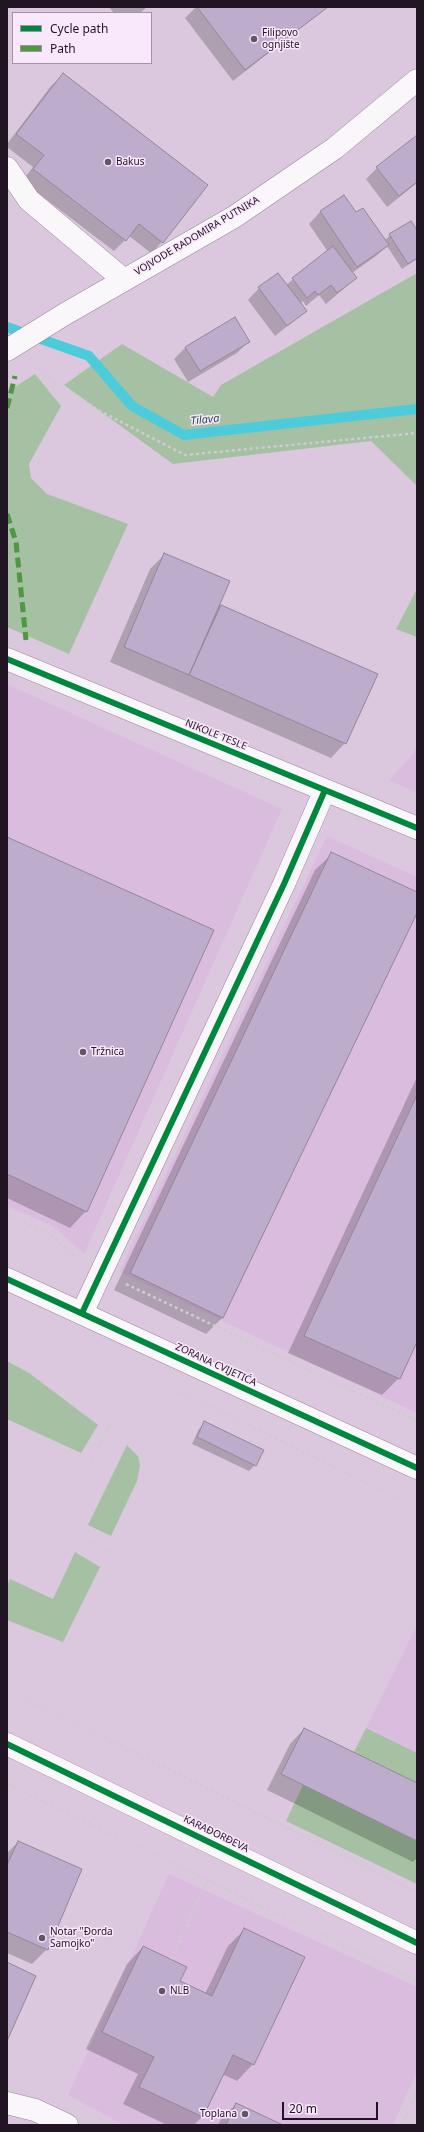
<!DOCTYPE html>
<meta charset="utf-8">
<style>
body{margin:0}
#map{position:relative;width:424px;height:2132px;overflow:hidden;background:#dbc8de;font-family:"Noto Sans",sans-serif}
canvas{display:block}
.frame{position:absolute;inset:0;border:8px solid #221523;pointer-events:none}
.legend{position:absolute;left:12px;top:12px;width:140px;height:52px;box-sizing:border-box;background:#f9e7fb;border:1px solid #a393a5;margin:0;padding:5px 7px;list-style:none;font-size:12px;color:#221523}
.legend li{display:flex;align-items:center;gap:8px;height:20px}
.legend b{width:20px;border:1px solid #a393a5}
.scale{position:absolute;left:282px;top:2102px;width:96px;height:18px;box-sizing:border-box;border:2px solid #221523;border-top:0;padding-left:5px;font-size:12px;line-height:14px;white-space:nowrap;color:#221523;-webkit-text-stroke:3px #f9e7fb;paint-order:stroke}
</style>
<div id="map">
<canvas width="424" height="2132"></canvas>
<div class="frame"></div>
<ul class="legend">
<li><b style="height:5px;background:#00873e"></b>Cycle path</li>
<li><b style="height:5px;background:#4d9840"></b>Path</li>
</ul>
<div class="scale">20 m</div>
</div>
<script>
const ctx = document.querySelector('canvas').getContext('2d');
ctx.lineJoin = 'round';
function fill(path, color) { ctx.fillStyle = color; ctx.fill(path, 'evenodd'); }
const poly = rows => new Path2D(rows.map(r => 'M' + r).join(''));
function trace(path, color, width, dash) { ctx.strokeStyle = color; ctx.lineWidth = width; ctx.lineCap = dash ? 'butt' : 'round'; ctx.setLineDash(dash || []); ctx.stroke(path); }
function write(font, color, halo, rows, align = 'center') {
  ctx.font = font + ' "Noto Sans",sans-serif'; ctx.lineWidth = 3; ctx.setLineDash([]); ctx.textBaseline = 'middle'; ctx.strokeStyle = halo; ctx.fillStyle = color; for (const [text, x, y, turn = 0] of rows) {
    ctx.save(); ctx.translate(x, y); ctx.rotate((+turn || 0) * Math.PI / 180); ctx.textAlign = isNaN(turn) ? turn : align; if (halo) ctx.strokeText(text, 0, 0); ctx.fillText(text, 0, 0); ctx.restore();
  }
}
const built = poly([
 [7,684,282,809,84,1254,53,1226,7,1206],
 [417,746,417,793,389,780,413,754],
 [327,836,417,877,417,1413,119,1272],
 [417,1625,417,1753,366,1728],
 [169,1874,417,1987,417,2071,393,2125,124,2125,68,2095]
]);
const green = poly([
 [417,273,417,486,371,441,173,464,64,385,122,344,213,397,221,385],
 [35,374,61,406,29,464,31,478,47,494,128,524,69,654,7,627,7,392],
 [417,589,417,637,396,629],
 [7,1361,29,1373,98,1425,81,1453,7,1419],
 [127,1445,138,1456,140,1465,137,1481,111,1536,88,1525],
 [75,1552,100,1567,63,1642,9,1621,7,1619,7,1586,10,1579,53,1599],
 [366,1728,417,1753,417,1783,354,1752],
 [303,1785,417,1841,417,1884,286,1821]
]);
const shadow = poly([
 [109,7,147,7,140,13,114,13],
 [196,7,327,7,233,81,185,18],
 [63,75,162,242,151,253,129,236,114,251,22,181,33,167,7,147,7,144,51,86],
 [417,137,417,183,387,207,366,179,377,168],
 [344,196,356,214,385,240,390,235,417,232,417,259,402,269,387,246,376,256,352,273,356,278,326,304,319,295,306,306,303,301,301,303,306,311,275,336,248,300,259,288,286,285,328,252,309,224,320,212],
 [248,342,237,353,188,382,174,359,186,347],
 [165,554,219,605,376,674,345,743,331,758,110,662,150,569],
 [7,838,86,1211,70,1228,7,1198],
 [332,854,417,893,417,911,223,1317,206,1334,114,1290,315,870],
 [417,1077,417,1339,399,1378,382,1395,288,1353],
 [205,1423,255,1465,249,1471,192,1444,199,1429],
 [304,1729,417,1784,417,1858,413,1862,267,1790,290,1744],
 [18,1842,47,1949,32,1964,7,1953,7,1853],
 [244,1930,253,2064,237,2081,222,2074,202,2117,194,2125,167,2125,123,2104,138,2074,86,2049,127,1964,143,1947,179,1981,205,1994,228,1946],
 [236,2104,281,2125,218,2125,221,2119]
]);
const stream = poly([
 [7,327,89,356,132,406,184,435,417,409]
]);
const building = poly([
 [197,7,328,7,245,70,197,7],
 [63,73,208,185,163,243,139,224,126,241,33,169,44,155,16,134,63,73],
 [417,135,417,182,399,196,376,167,417,135],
 [344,195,356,212,363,208,389,245,357,267,320,211,344,195],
 [411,221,417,230,417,258,408,264,389,234,411,221],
 [333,246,357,278,337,293,331,285,318,295,315,291,307,298,292,278,333,246],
 [278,273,307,311,287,326,258,287,278,273],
 [235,317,250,342,200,371,185,347,235,317],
 [164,553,230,581,189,675,124,647,164,553],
 [221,605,378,674,346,744,189,675,221,605],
 [7,837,214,930,87,1212,7,1174,7,837],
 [331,852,417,892,417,913,223,1318,130,1273,331,852],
 [417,1095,417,1342,400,1379,304,1336,417,1095],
 [204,1421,264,1450,256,1466,197,1437,204,1421],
 [304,1728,417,1783,417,1841,281,1774,304,1728],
 [18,1841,82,1869,48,1950,7,1932,7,1865,18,1841],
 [244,1928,305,1957,254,2065,233,2055,203,2117,139,2087,154,2057,102,2032,143,1946,187,1967,180,1981,212,1996,244,1928],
 [7,1962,36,1976,7,2041,7,1962],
 [236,2103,283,2125,226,2125,236,2103]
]);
const path = poly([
 [34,367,98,410,185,455,417,433],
 [7,1214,50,1234,77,1259],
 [126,1284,417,1421],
 [177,1391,417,1507],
 [92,1459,117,1412],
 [82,1538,129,1562],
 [17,1695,417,1892],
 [7,1784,417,1981],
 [171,1959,208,1880],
 [94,2116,111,2125],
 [402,2125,417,2091]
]);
const minor = poly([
 [7,168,29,200,124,280],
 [7,659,417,828],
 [7,1279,417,1468],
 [82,1313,284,884,325,790],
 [7,1744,417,1943],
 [7,2103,35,2110,67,2125]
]);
const major = poly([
 [7,350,65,314,234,217,335,148,417,80]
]);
const quiet = poly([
 [7,408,15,376],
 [7,514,16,542,26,640]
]);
const cycleway = poly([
 [7,659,417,828],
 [7,1279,417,1468],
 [82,1313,284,884,325,790],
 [7,1744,417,1943]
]);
const markers = [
 [254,39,4,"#635464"],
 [108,162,4,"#635464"],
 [83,1052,4,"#635464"],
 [42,1938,4,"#635464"],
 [162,1991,4,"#635464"],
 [245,2114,4,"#635464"]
];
const poiNames = [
 ["Filipovo",262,33],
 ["ognjište",262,45],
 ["Bakus",116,162],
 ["Tržnica",91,1052],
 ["Notar \"Đorda",50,1932],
 ["Samojko\"",50,1944],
 ["NLB",170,1991],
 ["Toplana",237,2114,"right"]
];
const streetNames = [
 ["VOJVODE RADOMIRA PUTNIKA",197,236,-31],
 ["NIKOLE TESLE",216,735,22],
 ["ZORANA CVIJETIĆA",216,1365,25],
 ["KARAĐORĐEVA",216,1834,26]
];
const waterNames = [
 ["Tilava",205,420,-6]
];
fill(built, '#dabcdf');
fill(green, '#a5c0a3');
fill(shadow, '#0003');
trace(stream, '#4cccda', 10);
fill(building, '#beaccc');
trace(building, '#928798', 1);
trace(minor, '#978899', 23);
trace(major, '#978899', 23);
trace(path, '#d0cbd0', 2.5, [3, 3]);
trace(minor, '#faf7fa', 22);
trace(major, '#faf7fa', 22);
trace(quiet, '#4d9840', 5, [10, 5]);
trace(cycleway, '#00873e', 6);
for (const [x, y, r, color] of markers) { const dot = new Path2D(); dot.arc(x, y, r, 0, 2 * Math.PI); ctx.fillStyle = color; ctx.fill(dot); trace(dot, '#f9e7fb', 1.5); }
write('10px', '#221523', '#f9e7fb', poiNames, 'left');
write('10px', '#221523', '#f9e7fb', streetNames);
write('italic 11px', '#2c4d50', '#f9e7fb', waterNames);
</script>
